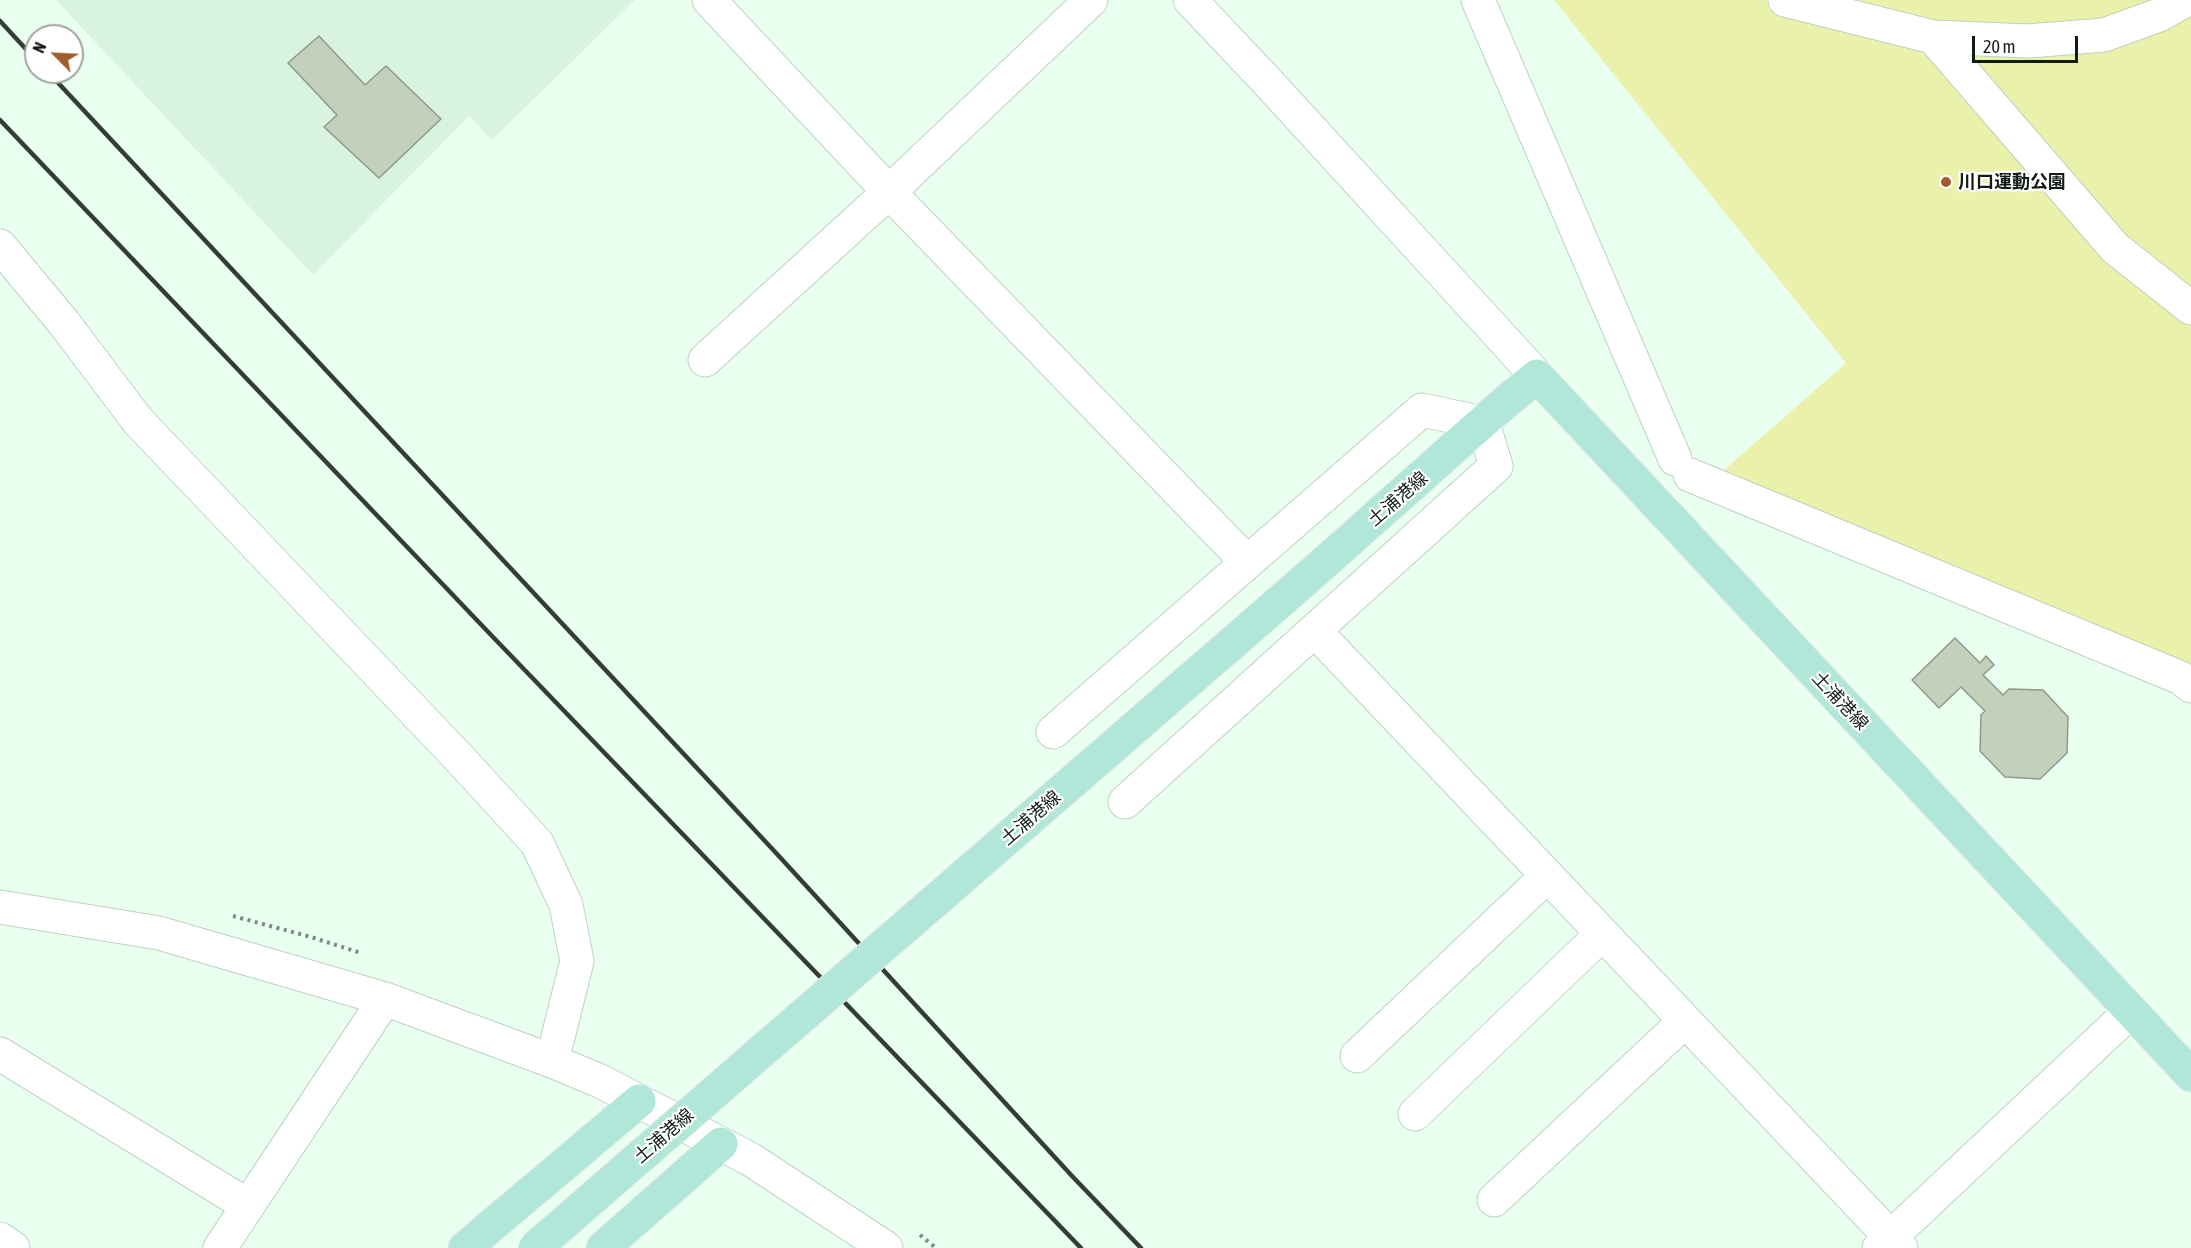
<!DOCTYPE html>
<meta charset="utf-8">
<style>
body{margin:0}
#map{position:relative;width:2191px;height:1248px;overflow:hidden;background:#e9ffef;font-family:"Asap Condensed",sans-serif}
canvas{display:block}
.north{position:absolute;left:24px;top:24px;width:60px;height:60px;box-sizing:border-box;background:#fff;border:2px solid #a1a4a1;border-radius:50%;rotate:294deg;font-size:16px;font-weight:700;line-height:24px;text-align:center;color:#131b15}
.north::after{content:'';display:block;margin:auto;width:21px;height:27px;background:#a15c2f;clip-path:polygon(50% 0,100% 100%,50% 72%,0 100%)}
.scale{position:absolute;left:1972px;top:36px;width:106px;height:27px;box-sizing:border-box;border:3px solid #131b15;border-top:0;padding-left:8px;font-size:18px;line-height:21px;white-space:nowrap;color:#131b15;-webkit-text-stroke:4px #fff;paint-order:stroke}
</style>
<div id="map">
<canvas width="2191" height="1248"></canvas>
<div class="north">N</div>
<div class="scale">20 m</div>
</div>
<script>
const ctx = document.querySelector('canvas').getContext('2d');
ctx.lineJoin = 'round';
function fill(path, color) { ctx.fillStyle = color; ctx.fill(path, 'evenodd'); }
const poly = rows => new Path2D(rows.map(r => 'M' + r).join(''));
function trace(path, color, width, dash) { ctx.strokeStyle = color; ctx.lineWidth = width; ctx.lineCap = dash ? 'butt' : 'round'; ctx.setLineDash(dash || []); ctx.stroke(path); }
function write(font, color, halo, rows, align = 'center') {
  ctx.font = font + ' "Asap Condensed","Noto Sans JP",sans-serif'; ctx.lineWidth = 4.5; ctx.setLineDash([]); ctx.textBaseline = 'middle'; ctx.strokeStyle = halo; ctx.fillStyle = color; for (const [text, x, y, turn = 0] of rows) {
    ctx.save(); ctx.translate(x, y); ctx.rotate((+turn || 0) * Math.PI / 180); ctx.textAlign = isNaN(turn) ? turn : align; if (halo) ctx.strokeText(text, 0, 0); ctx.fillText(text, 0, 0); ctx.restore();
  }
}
const built = poly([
 [56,0,635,0,492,140,469,116,313,275]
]);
const green = poly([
 [1554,0,2191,0,2191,670,1724,470,1846,363]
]);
const building = poly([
 [319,36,365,85,386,66,441,119,379,178,324,127,337,115,288,63,319,36],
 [1955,638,1980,663,1986,656,1994,665,1983,675,2003,695,2009,689,2043,690,2068,717,2067,753,2040,779,2005,777,1980,751,1981,715,1985,711,1961,687,1939,708,1912,680,1955,638]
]);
const path = poly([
 [233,916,311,937,361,953],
 [920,1235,936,1248]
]);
const minor = poly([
 [709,0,889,192,1247,562],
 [1190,0,1264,78,1537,376],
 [1478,0,1675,459],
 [1785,0,1933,37,2115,248,2191,308],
 [1933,37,2028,41,2104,35,2159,15,2186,0],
 [0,246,64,323,138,421,460,759,537,843,566,905,577,961,552,1061],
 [705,360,889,192,1091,0],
 [1690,475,2181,678,2191,686],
 [1315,631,1901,1248],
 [1053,732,1422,410,1483,423,1496,466,1125,802],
 [0,907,159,933,385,999,552,1061,600,1081,750,1159,886,1248],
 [0,1054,247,1205],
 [1357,1056,1547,876],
 [1415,1114,1602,934],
 [1494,1200,1685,1021],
 [0,1239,13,1248],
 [220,1248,385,999],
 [1879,1248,2131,1011]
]);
const major = poly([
 [1306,579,1494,412,1537,376,2191,1075],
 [465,1248,639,1101],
 [603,1248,721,1144]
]);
const rail = poly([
 [0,21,36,60],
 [48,72,777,854,1072,1176,1141,1248],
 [0,120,492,636,1081,1248]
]);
const majorBridge = poly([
 [535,1248,1306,579]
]);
const markers = [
 [1946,182,6,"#a15c2f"]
];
const poiNames = [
 ["川口運動公園",1958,182]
];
const streetNames = [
 ["土浦港線",1398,499,-41],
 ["土浦港線",1840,701,47],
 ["土浦港線",1031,818,-41],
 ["土浦港線",664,1136,-41]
];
fill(built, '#d8f4e0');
fill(green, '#eaf1ab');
fill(building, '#c3d0bc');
trace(building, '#8e9a87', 1.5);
trace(minor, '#bed2c3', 35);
trace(major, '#e7e8e8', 35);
trace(path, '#7c8a80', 4, [3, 4.5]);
trace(minor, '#fff', 33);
trace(major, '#b1e7d8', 33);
trace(rail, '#333d36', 4.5);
trace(majorBridge, '#e7e8e8', 35, []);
trace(majorBridge, '#b1e7d8', 33);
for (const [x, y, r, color] of markers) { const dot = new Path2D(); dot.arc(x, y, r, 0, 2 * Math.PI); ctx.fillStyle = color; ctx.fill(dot); trace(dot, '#fff', 2); }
write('bold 18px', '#131b15', '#fff', poiNames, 'left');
write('18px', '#131b15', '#fff', streetNames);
</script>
